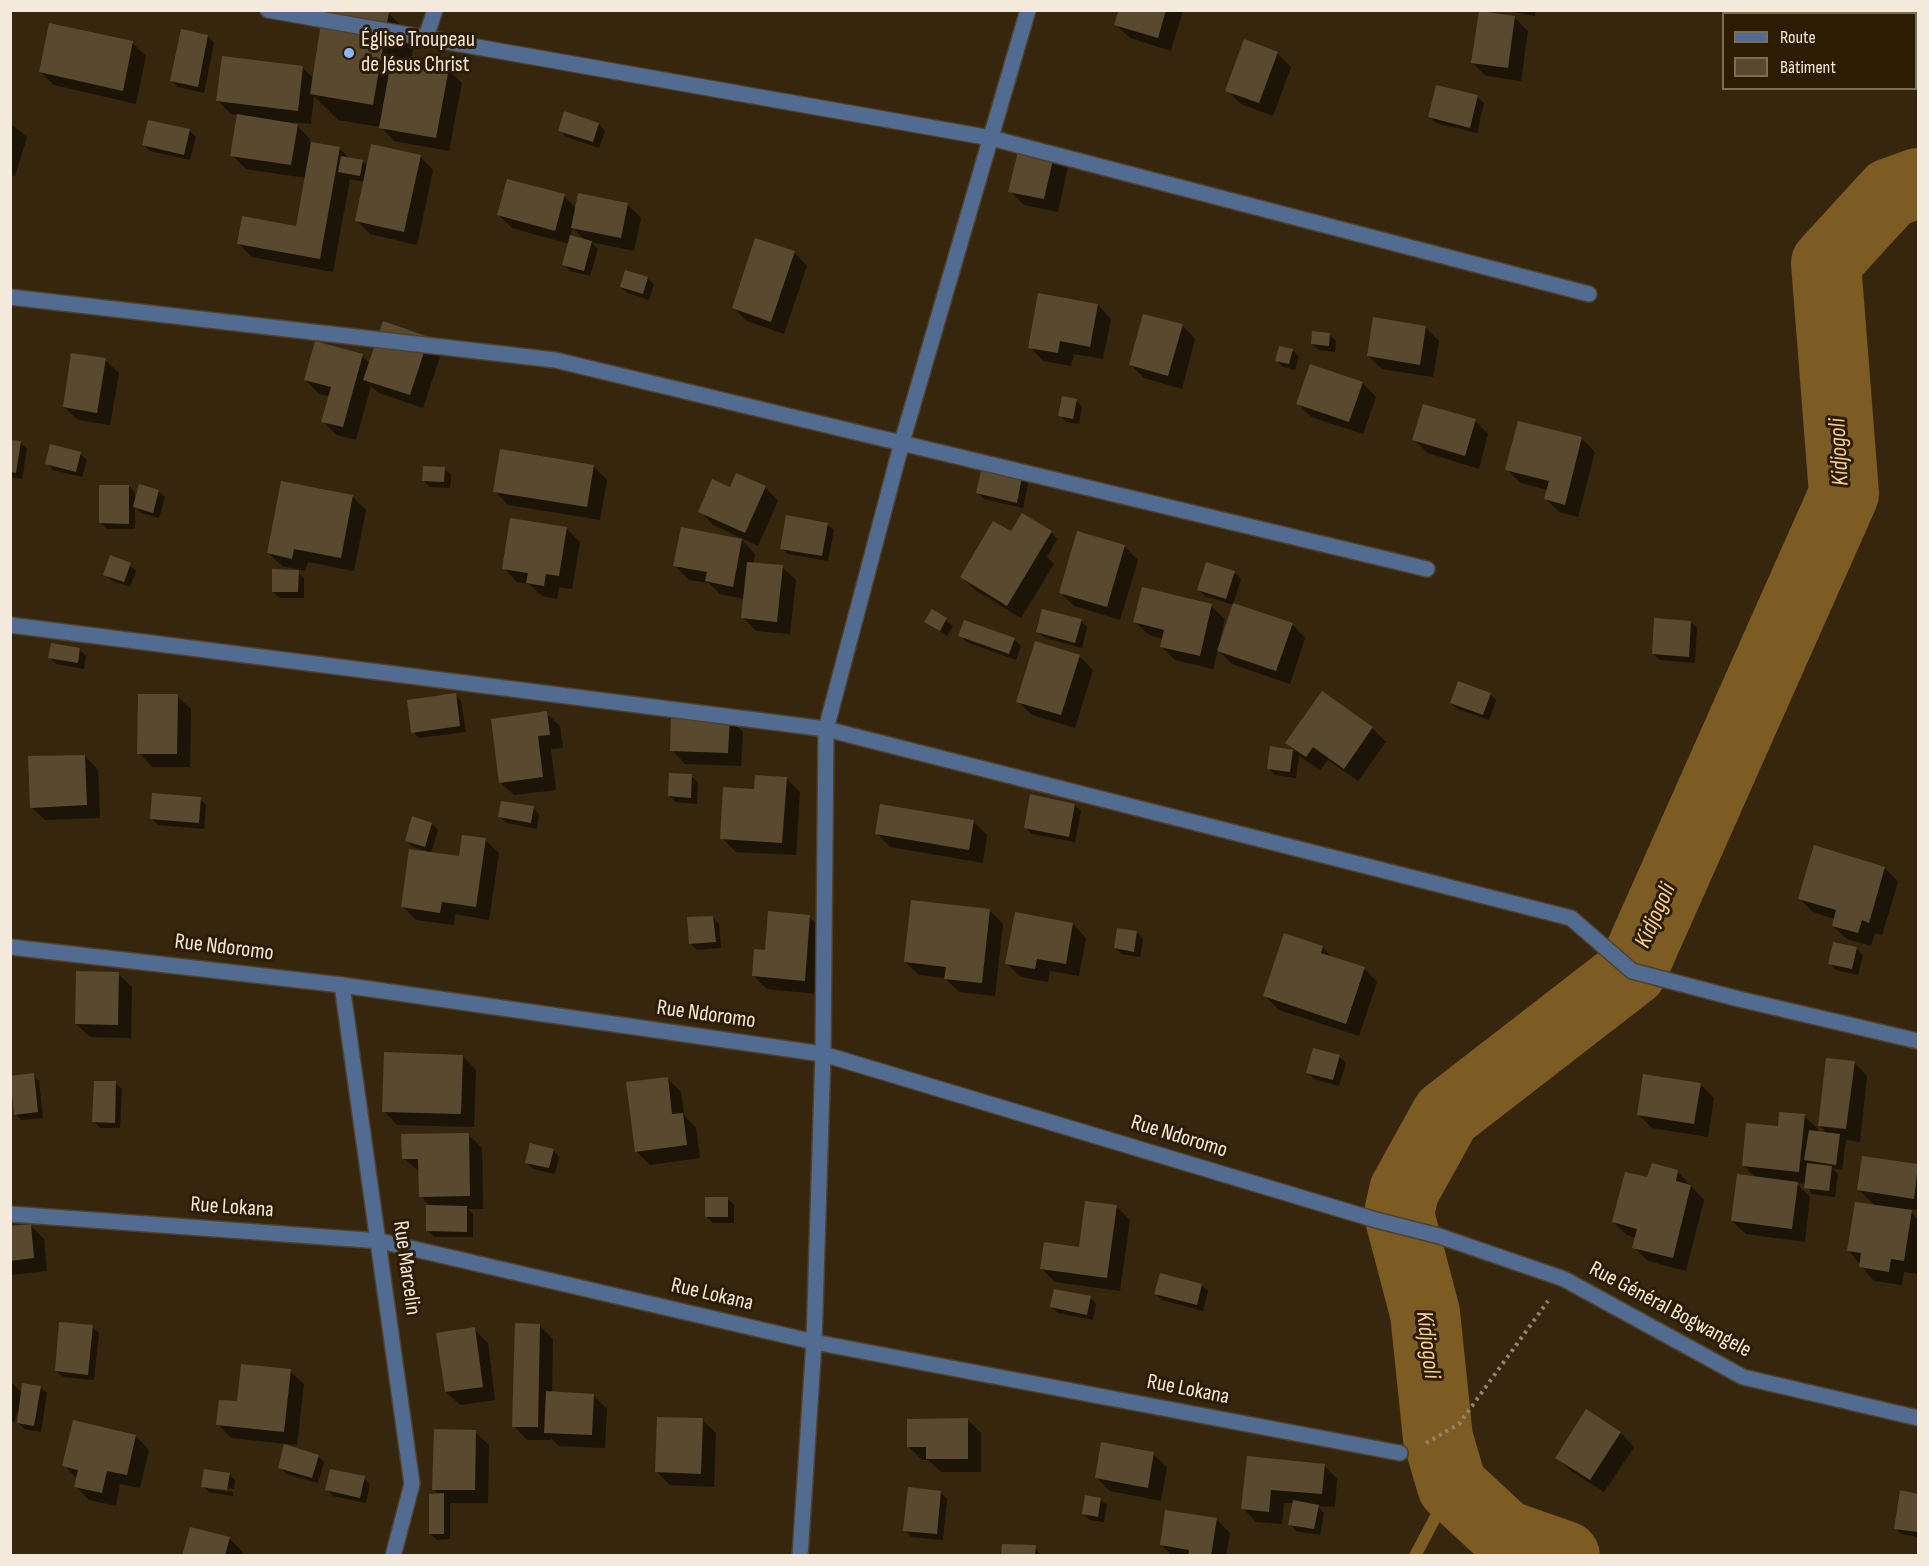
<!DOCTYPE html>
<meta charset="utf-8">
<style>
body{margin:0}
#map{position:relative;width:1929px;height:1566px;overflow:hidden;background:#35260d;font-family:"Sofia Sans Condensed",sans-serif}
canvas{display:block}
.frame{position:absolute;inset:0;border:12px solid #f4eadb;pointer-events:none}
.legend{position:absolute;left:1722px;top:12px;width:195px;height:78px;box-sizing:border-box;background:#2b1c03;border:2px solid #7b6e59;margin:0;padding:8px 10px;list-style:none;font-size:18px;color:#f4eadb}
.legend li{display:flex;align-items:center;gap:12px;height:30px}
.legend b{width:30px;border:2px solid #7b6e59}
</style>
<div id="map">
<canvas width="1929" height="1566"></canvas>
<div class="frame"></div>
<ul class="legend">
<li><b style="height:8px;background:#526b90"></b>Route</li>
<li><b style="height:16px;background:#59492f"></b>Bâtiment</li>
</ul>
</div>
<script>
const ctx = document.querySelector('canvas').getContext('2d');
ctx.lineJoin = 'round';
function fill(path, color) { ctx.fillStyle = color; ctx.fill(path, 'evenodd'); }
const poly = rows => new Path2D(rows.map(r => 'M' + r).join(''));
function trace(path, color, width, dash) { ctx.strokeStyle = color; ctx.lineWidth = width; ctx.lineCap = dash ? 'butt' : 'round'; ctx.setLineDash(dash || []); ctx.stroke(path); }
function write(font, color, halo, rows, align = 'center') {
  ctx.font = font + ' "Sofia Sans Condensed",sans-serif'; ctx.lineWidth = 6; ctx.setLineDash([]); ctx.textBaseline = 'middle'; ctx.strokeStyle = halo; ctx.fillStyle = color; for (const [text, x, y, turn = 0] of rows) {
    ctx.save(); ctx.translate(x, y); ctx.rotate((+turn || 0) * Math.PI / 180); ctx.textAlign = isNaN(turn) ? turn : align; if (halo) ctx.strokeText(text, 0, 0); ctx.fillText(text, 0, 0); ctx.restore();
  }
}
const shadow = poly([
 [325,10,388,13,415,39,409,72,419,74,448,70,462,83,449,151,394,141,381,127,338,120,314,96,311,124,294,122,310,139,310,143,339,148,350,159,362,161,368,167,420,156,433,170,417,245,370,234,356,220,365,182,350,179,333,272,252,257,238,243,297,228,306,178,246,169,232,155,238,115,231,114,218,101,303,68,314,79],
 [1120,10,1183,10,1171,51,1130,38,1116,25],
 [1505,10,1536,10,1535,16],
 [1515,18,1528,31,1521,81,1486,76,1473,63],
 [208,36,214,43,204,93,178,87,172,81],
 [132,43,146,56,136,104,54,85,40,72],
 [1277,53,1291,67,1273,116,1241,104,1227,90],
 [1477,97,1484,103,1477,133,1436,123,1429,116],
 [10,123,27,137,15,176,10,175],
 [599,124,605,131,599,148,566,137,560,130],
 [190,131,196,137,190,160,150,151,144,145],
 [1022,141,1069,162,1058,212,1024,205,1010,191],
 [564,196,576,208,628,205,641,218,634,251,591,242,598,249,590,276,570,271,564,264,569,244,512,228,499,215],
 [573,228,586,241,570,237],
 [794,252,807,266,784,334,747,321,734,308],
 [647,278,654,284,649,300,628,293,621,287],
 [1098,305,1111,319,1103,359,1074,354,1071,366,1043,361,1030,347],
 [384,323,442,351,423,408,379,393,371,386,356,440,337,435,323,422,330,396,319,394,306,380,362,356,370,364],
 [1182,325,1195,339,1182,389,1144,378,1131,365],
 [1425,327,1439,341,1433,377,1382,369,1368,356],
 [1329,334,1336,341,1335,352,1319,350,1312,344],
 [1292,350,1299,357,1295,370,1283,367,1277,361],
 [105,360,119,373,110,425,78,420,64,407],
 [1311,366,1363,383,1376,397,1363,434,1311,417,1298,403],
 [1076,400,1082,407,1079,424,1066,422,1060,415],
 [1475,421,1488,434,1479,469,1428,453,1414,440],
 [1581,438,1595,452,1578,517,1559,512,1546,499,1548,490,1521,483,1507,470],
 [10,441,21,443,27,449,22,479,10,477],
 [80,454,87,460,82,477,53,470,47,463],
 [984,464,1029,480,1023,508,984,499,977,492],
 [593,466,607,480,600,520,508,505,495,491],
 [444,469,451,475,450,488,430,487,424,481],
 [129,486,135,493,135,501,158,491,165,497,159,518,141,513,135,507,135,529,107,529,101,523],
 [765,487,778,501,758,546,713,525,700,511,730,489],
 [352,496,366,510,354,571,308,562,305,571,282,566,268,553],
 [827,524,834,530,828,561,788,554,782,548],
 [566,528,580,542,572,589,559,587,557,599,542,596,529,584,517,582,504,568],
 [1051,532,1057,539,1047,557,1054,564,1021,618,975,590,962,577,1012,533],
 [742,540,755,554,753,564,782,567,796,580,790,634,756,631,743,617,745,599,720,594,709,583,689,580,675,566],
 [1124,546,1138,560,1120,620,1074,606,1061,593],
 [1207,564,1235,573,1241,579,1233,605,1292,624,1305,638,1290,684,1232,664,1218,650,1213,669,1175,660,1161,646,1163,639,1149,635,1135,622,1211,606,1225,619,1220,639,1222,640,1234,605,1205,596,1199,590],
 [130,565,136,571,130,587,112,581,105,574],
 [298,572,304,578,304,598,280,598,273,592],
 [932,611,953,626,947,636,926,622],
 [1081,621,1087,627,1082,648,1045,638,1038,632],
 [965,622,1014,640,1021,646,1016,660,966,642,960,635],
 [1691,622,1697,628,1695,663,1660,660,1653,654],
 [79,649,86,656,84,669,56,664,50,657],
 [1079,656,1093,670,1075,728,1032,715,1018,701],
 [1323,693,1372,728,1386,742,1358,781,1328,760,1320,770,1299,756,1296,778,1275,775,1268,768,1272,748,1296,752,1287,743],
 [1490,694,1496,700,1489,720,1458,709,1451,703],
 [455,695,461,701,466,732,419,738,413,732],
 [177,696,191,709,190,767,152,767,139,753],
 [546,713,560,726,563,748,551,749,556,790,514,795,500,782],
 [729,719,743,732,741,766,685,764,672,750],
 [85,756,98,770,100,818,45,820,31,807],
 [691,776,698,782,697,804,676,802,669,796],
 [786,778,800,792,796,855,736,852,722,838,756,790],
 [200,799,206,805,204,829,158,825,152,819],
 [1075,805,1081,811,1075,842,1032,834,1025,827],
 [533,808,539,814,537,829,507,823,500,817],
 [973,821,987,835,983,863,890,847,877,833],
 [432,824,438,830,431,853,460,858,485,840,499,853,489,920,455,914,454,925,416,920,402,906,427,851,413,847,406,840],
 [1885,868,1898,882,1882,935,1875,933,1871,946,1847,939,1833,926,1835,919,1813,912,1800,899],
 [989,910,1003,924,995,996,959,992,945,978,919,975,905,962],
 [713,917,719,924,721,948,697,950,690,943],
 [809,917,823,930,818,994,767,989,754,976,767,951],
 [1073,924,1086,938,1079,976,1050,971,1048,982,1021,977,1007,964],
 [1137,932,1143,939,1140,957,1122,954,1115,948],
 [1322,947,1333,958,1364,968,1377,982,1359,1036,1279,1010,1265,996],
 [1856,948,1863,955,1858,975,1836,970,1830,963],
 [118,974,132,987,131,1038,90,1037,76,1024],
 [463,1056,476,1070,474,1127,397,1125,384,1111],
 [1340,1057,1346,1063,1339,1086,1314,1079,1308,1072],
 [1854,1062,1867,1076,1860,1142,1846,1140,1842,1170,1833,1169,1838,1174,1835,1197,1812,1194,1806,1184,1796,1183,1810,1197,1805,1242,1746,1234,1732,1221,1756,1178,1744,1166,1780,1128,1804,1116,1818,1129,1818,1133,1828,1134,1819,1125],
 [33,1075,39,1081,43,1118,22,1120,15,1114],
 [667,1078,681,1092,684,1115,696,1128,700,1158,650,1165,636,1151],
 [115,1083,122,1089,120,1128,100,1128,94,1121],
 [1700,1084,1714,1098,1708,1137,1652,1128,1638,1114],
 [468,1134,482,1148,483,1209,468,1209,473,1214,473,1237,434,1237,427,1230,431,1207,421,1196,420,1172,403,1158],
 [553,1150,559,1157,555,1174,533,1169,526,1162],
 [1864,1157,1918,1166,1918,1210,1908,1209,1918,1219,1918,1265,1917,1274,1904,1272,1902,1285,1874,1281,1849,1251,1875,1206,1859,1190],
 [1677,1171,1704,1200,1686,1271,1648,1261,1634,1247,1636,1238,1627,1235,1613,1222,1649,1179],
 [727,1198,734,1205,734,1223,713,1223,707,1217],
 [1117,1207,1130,1220,1120,1291,1055,1282,1042,1269,1080,1249],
 [30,1225,44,1239,47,1271,10,1275,10,1227],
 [1202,1285,1208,1291,1203,1311,1162,1300,1156,1294],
 [1090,1298,1096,1304,1093,1320,1058,1313,1051,1307],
 [540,1326,553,1339,552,1393,593,1395,607,1409,605,1448,559,1446,551,1438,551,1440,527,1440,514,1426],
 [92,1327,99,1333,94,1380,63,1377,56,1371],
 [474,1329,488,1343,495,1400,460,1405,446,1392],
 [290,1371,304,1384,297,1445,231,1438,218,1424,238,1403],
 [10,1381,22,1393,40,1387,47,1393,41,1432,25,1429,18,1423,20,1413,17,1412,15,1422,10,1421],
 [1586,1412,1621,1433,1634,1447,1604,1492,1571,1471,1557,1458],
 [702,1420,716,1433,714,1487,670,1485,657,1472],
 [968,1420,981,1433,981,1472,941,1472,928,1460,922,1460,908,1446],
 [475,1432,489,1445,488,1503,450,1503,450,1539,437,1540,430,1533,439,1495,433,1489],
 [136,1436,149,1450,140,1488,120,1484,116,1506,89,1500,75,1486,77,1479,64,1465],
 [1153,1454,1167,1467,1161,1501,1110,1491,1097,1478],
 [318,1456,324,1462,318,1483,286,1474,280,1467],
 [1248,1458,1324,1465,1337,1479,1335,1507,1317,1506,1324,1513,1320,1535,1296,1531,1290,1524,1294,1503,1284,1503,1282,1524,1256,1522,1243,1508],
 [229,1474,235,1480,234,1489,208,1486,208,1489,233,1492,233,1496,209,1492,203,1486],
 [364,1478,370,1484,366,1503,333,1496,327,1490],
 [940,1492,947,1499,943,1540,911,1537,905,1530],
 [1901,1492,1918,1495,1918,1537,1902,1534,1895,1528],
 [1100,1499,1107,1505,1104,1522,1090,1520,1084,1514],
 [1216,1519,1230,1533,1226,1556,1172,1556,1161,1544],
 [229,1538,243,1552,242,1556,184,1556],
 [1035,1547,1041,1556,1003,1556]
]);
const stream = poly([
 [1415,1556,1452,1486]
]);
const river = poly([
 [1565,1556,1505,1535,1452,1486,1438,1438,1425,1313,1399,1214,1404,1191,1446,1115,1632,971,1844,494,1826,263,1890,193,1918,183]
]);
const building = poly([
 [323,10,389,12,373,105,310,94],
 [1119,10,1166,10,1158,38,1114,25],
 [1479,11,1515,16,1508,68,1471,63],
 [49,23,133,41,123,91,39,72],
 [181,29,208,35,198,87,170,81],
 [1244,39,1278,52,1259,103,1225,91],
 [222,56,303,66,298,111,216,101],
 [419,63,449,68,436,138,379,128,390,67,417,72],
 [1436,85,1478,95,1470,128,1428,117],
 [564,111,599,123,593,142,558,131],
 [237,114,298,124,291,165,230,156],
 [148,120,190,129,184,155,142,145],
 [1021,139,1056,147,1044,199,1008,192],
 [311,142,340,147,320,259,237,244,242,216,296,226],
 [371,144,421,155,404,232,355,221],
 [341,156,363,160,360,176,338,172],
 [507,179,565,194,555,231,497,215],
 [578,193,628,203,621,238,571,228],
 [570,235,592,241,584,271,562,265],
 [755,238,795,251,771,322,732,308],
 [625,270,648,277,643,294,620,287],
 [1038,293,1098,304,1090,347,1060,341,1058,353,1028,348],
 [1143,314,1183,324,1168,376,1129,365],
 [1373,317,1426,326,1420,365,1367,356],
 [383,321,429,337,410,395,363,380],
 [1312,331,1330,333,1329,346,1311,344],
 [315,341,363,354,343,427,321,422,331,387,304,380],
 [1279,346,1293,349,1289,364,1275,361],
 [71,353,106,358,97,413,63,407],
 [1310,364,1363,382,1349,422,1296,404],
 [1062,396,1077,399,1073,419,1058,416],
 [1423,404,1476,419,1465,456,1412,440],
 [1518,421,1582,437,1565,505,1544,499,1549,481,1505,470],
 [10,440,21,441,16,473,10,472],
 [50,444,81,452,76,472,45,464],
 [500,449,594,465,587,507,493,492],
 [983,462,1023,472,1017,503,976,493],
 [423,466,445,467,444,482,422,481],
 [736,473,766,486,745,533,698,512,712,479,730,487],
 [281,481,353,495,341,558,294,549,292,559,267,553],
 [139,484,159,490,153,513,133,507],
 [99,485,129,485,129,524,99,523],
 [1022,513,1052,531,1007,606,960,577,993,521,1011,531],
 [786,515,828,523,822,556,780,549],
 [510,518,567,527,559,576,546,574,544,586,526,583,528,573,502,569],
 [681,527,742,539,733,587,705,581,707,572,673,566],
 [1077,531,1125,545,1107,607,1059,593],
 [110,555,131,563,124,582,103,575],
 [747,562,783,565,777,622,741,618],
 [1206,562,1235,571,1226,599,1197,590],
 [272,569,299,570,298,592,272,592],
 [1142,587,1212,604,1200,656,1160,647,1164,630,1133,622],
 [1233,603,1293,623,1276,671,1217,651],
 [932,609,947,618,940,631,924,622],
 [1042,609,1082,619,1075,643,1036,632],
 [1654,618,1691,621,1689,657,1652,654],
 [964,620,1015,638,1009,654,958,636],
 [1035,641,1080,655,1061,715,1016,702],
 [51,643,80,648,78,663,48,658],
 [1458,681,1491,693,1483,715,1450,703],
 [1322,691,1373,727,1344,769,1313,747,1306,757,1285,743],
 [456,693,460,726,411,733,407,700],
 [138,694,178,694,177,754,137,754],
 [547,711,550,735,538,736,543,777,499,783,491,719],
 [671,715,730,717,728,753,670,751],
 [1270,746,1293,750,1290,772,1267,769],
 [85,755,87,805,30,808,28,756],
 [669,773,692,774,691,798,668,796],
 [755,775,787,777,782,843,720,839,723,787,754,789],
 [152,793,201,797,199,823,150,819],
 [1030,794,1075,804,1069,837,1024,828],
 [501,801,534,806,531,823,498,817],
 [880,804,974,820,969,850,875,834],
 [412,816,432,823,425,847,405,841],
 [462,835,486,838,476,907,442,902,440,913,401,907,409,849,459,856],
 [1814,845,1885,867,1869,923,1862,920,1858,933,1832,926,1836,910,1798,899],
 [911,900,990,909,982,983,944,979,946,967,904,962],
 [768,911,810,915,805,981,752,976,754,949,765,950],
 [1015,912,1073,923,1066,964,1037,959,1035,969,1005,964],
 [713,916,716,942,689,944,687,917],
 [1117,928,1137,931,1134,952,1114,948],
 [1284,933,1323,946,1321,953,1365,967,1346,1024,1263,996],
 [1833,942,1857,947,1852,969,1828,964],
 [76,971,119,972,118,1025,75,1024],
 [1313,1048,1340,1055,1333,1080,1306,1073],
 [384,1052,463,1055,461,1114,382,1112],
 [1826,1058,1855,1061,1846,1129,1818,1126],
 [34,1073,38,1112,14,1115,10,1076],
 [1643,1074,1701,1083,1694,1124,1637,1115],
 [668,1077,672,1114,683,1113,687,1145,635,1152,626,1082],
 [94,1081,116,1081,115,1123,92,1122],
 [1779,1112,1805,1114,1799,1172,1742,1166,1746,1123,1778,1126],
 [1809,1130,1840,1134,1836,1165,1804,1160],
 [469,1133,470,1196,419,1197,418,1159,402,1159,401,1134],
 [530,1143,554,1149,549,1168,525,1163],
 [1862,1156,1918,1164,1914,1199,1857,1190],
 [1652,1163,1678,1170,1676,1181,1691,1185,1673,1258,1632,1248,1637,1229,1612,1222,1625,1172,1647,1177],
 [1807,1163,1832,1166,1829,1191,1804,1188],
 [1737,1174,1798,1182,1792,1229,1731,1221],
 [705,1197,728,1197,728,1217,705,1217],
 [1085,1201,1117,1205,1107,1278,1040,1269,1044,1242,1079,1247],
 [1855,1202,1912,1210,1904,1261,1891,1259,1889,1272,1859,1267,1861,1253,1847,1251],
 [426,1205,467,1206,467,1232,426,1231],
 [31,1224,34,1258,10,1261,10,1226],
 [1160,1273,1202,1284,1197,1305,1154,1294],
 [1054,1289,1091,1296,1087,1315,1050,1307],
 [59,1322,93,1325,88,1375,55,1371],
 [515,1323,540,1324,538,1427,512,1427],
 [475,1327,483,1387,445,1392,436,1333],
 [241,1364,291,1369,284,1432,216,1425,219,1400,237,1401],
 [22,1383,41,1386,34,1426,17,1423],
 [546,1391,594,1394,592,1435,544,1433],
 [1586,1409,1621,1432,1590,1480,1555,1458],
 [657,1417,703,1418,701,1474,655,1472],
 [968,1418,968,1459,926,1459,926,1447,907,1447,907,1419],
 [73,1420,136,1435,127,1475,107,1471,102,1493,74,1487,78,1470,62,1466],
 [434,1429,476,1430,475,1490,432,1490],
 [1101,1442,1154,1452,1148,1488,1095,1478],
 [284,1444,319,1455,312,1478,278,1468],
 [1247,1456,1325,1464,1322,1494,1271,1490,1269,1512,1241,1509],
 [204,1469,230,1473,227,1490,201,1487],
 [330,1469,365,1476,360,1498,325,1490],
 [908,1487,941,1491,937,1534,903,1531],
 [1900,1490,1918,1494,1918,1532,1894,1529],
 [444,1493,444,1534,429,1534,429,1494],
 [1085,1495,1101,1498,1098,1517,1082,1514],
 [1293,1500,1319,1505,1314,1529,1288,1525],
 [1165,1510,1217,1518,1211,1556,1188,1556,1189,1550,1160,1545],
 [190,1527,230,1537,225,1556,182,1556],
 [1002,1544,1036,1545,1035,1556,1001,1556]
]);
const path = poly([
 [1426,1443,1459,1424,1548,1301]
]);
const minor = poly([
 [268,10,991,138,1589,294],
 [425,40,435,10],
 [10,297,555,360,1427,569],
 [10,625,826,729,1571,918,1632,971,1739,999,1918,1041],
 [342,985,412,1484,393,1556],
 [10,1214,380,1241,814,1342,1400,1453],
 [800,1556,814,1342,823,1054,826,729,902,442,1028,10]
]);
const tertiary = poly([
 [10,947,342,985,823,1054,1376,1220,1439,1236,1564,1279,1743,1377,1918,1418]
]);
const markers = [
 [349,53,6,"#8cb9fc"]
];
const poiNames = [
 ["Église Troupeau",361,40],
 ["de Jésus Christ",361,65]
];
const streetNames = [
 ["Rue Ndoromo",224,948,7],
 ["Rue Ndoromo",706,1015,8],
 ["Rue Ndoromo",1179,1137,17],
 ["Rue Lokana",232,1208,4],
 ["Rue Marcelin",406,1268,82],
 ["Rue Lokana",712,1295,13],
 ["Rue Général Bogwangele",1670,1310,28],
 ["Rue Lokana",1188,1390,11]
];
const waterNames = [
 ["Kidjogoli",1840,452,-93],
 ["Kidjogoli",1656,916,-66],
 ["Kidjogoli",1427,1345,83]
];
fill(shadow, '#0007');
trace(stream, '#7d5c23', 12);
trace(river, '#7d5c23', 70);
fill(building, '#59492f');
trace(minor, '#50412a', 18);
trace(tertiary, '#50412a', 18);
trace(path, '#918571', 4, [3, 4.5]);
trace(minor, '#526b90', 15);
trace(tertiary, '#526b90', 15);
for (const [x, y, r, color] of markers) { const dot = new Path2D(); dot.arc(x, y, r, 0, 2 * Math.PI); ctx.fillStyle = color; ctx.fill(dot); trace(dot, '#2b1c03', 2); }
write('22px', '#f4eadb', '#2b1c03', poiNames, 'left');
write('22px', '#f4eadb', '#2b1c03', streetNames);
write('italic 24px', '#f8cf90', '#2b1c03', waterNames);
</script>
